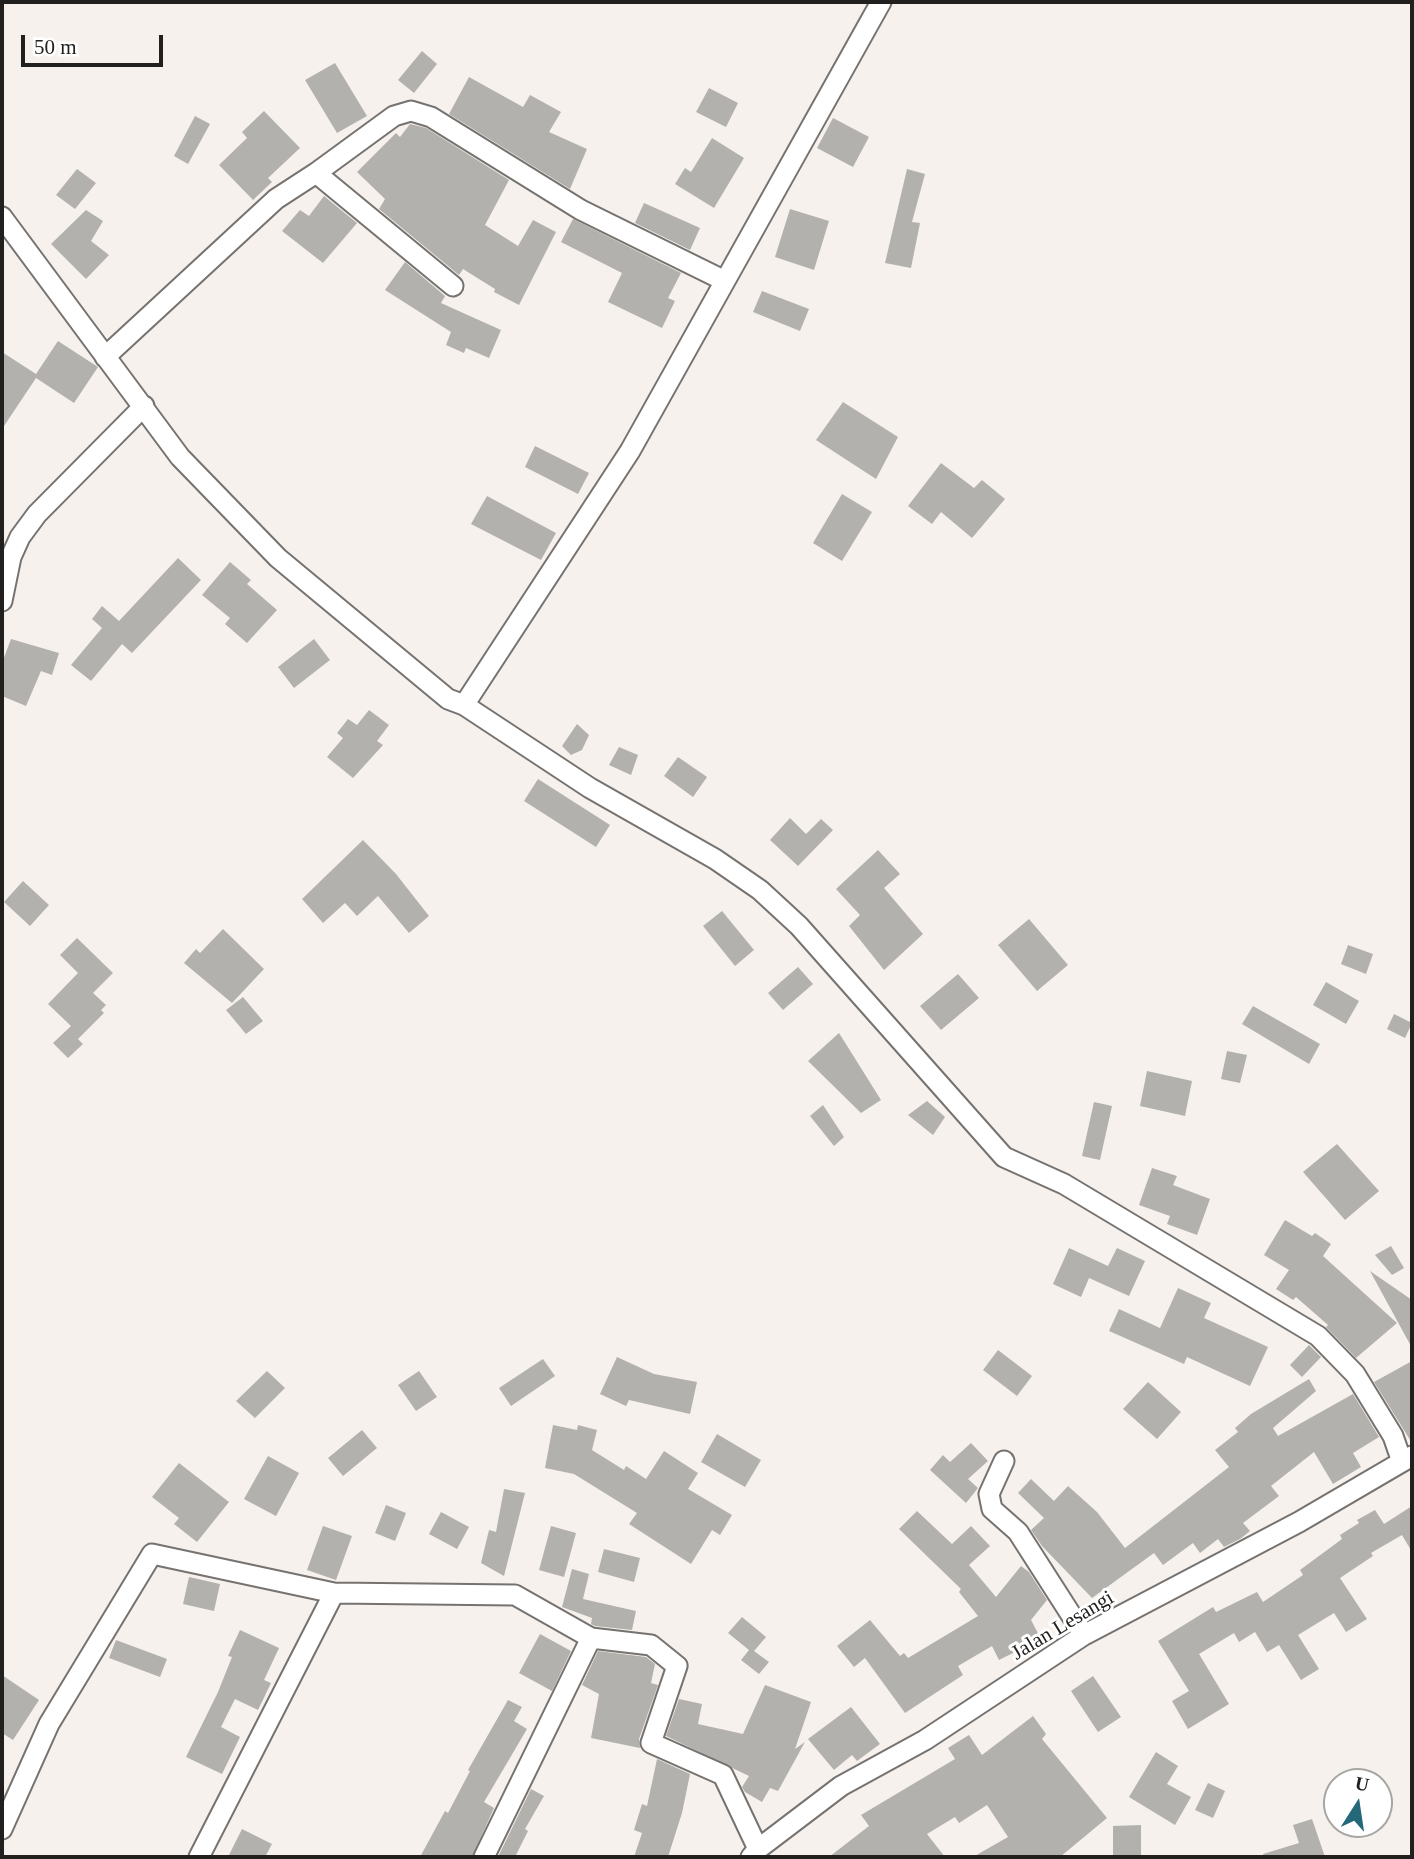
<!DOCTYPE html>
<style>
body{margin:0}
#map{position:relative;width:1414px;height:1859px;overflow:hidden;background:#f6f1ed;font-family:"Times New Roman",serif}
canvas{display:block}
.frame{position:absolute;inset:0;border:4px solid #21201e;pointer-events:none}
.north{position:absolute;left:1323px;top:1768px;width:70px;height:70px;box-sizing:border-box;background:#fff;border:2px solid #a6a6a5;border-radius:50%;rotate:12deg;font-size:19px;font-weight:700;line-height:28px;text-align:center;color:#21201e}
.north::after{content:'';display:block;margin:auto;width:24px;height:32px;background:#24687a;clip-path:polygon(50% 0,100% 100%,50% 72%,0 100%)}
.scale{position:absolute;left:21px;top:35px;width:142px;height:32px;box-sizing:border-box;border:4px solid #21201e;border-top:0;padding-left:9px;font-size:21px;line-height:24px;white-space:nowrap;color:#21201e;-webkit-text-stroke:5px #fff;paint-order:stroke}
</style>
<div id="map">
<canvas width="1414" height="1859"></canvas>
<div class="frame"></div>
<div class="north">U</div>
<div class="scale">50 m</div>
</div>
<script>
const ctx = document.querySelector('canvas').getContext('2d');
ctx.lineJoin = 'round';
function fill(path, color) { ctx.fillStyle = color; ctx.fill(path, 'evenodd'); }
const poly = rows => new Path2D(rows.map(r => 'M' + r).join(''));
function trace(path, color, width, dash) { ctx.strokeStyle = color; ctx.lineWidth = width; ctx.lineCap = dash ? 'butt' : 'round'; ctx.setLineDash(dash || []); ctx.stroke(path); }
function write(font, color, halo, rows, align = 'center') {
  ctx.font = font + ' "Times New Roman",serif'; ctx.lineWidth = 6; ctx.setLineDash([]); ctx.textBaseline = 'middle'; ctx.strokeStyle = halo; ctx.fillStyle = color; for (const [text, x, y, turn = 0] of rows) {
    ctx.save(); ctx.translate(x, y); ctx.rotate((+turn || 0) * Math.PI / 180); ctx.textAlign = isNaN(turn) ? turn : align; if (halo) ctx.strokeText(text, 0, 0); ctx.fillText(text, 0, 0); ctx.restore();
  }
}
const building = poly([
 [422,51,437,64,414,93,398,80],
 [335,63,367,116,337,133,305,80],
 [469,77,523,107,530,95,561,112,549,132,587,149,570,189,449,114],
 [709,88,738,103,726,127,696,112],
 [264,111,300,148,268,178,272,182,253,200,219,165,247,138,242,132],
 [195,116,210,124,188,164,174,156],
 [833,118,869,137,853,167,817,148],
 [410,124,426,128,509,180,485,225,518,246,533,220,556,232,519,305,494,292,495,289,463,269,459,275,379,209,385,199,357,172,396,133,400,137],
 [712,138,744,158,714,208,675,184,685,168,691,172],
 [77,169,96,183,75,209,56,195],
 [907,169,925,174,912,222,920,223,911,268,885,263],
 [324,196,357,223,323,263,282,231,300,210,309,216],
 [644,203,700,228,690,250,635,223],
 [790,209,829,221,814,270,775,257],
 [86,210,103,221,91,241,109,255,86,279,51,244],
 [573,219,681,273,668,298,675,301,662,328,608,302,622,273,561,242],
 [405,262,445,296,441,303,501,330,489,358,466,348,464,353,446,345,451,332,385,290],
 [762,291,809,309,800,331,753,312],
 [58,341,98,367,74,403,36,378,2,429,2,352,36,374],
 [843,402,898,437,876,479,816,440],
 [535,446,589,473,578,494,525,467],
 [941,463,974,488,982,480,1005,499,972,538,941,512,932,524,908,506],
 [842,494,872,512,842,561,813,543],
 [487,496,556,533,541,560,471,524],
 [178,558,201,580,132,653,122,644,91,681,71,665,102,628,92,619,102,606,119,621],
 [230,562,251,580,247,584,277,610,247,643,225,624,230,618,202,595],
 [11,639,59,653,52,675,41,671,26,706,2,696,2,663],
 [314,639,330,660,294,688,278,667],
 [369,710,389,725,377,741,383,745,353,778,327,757,343,738,337,733,348,719,357,725],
 [577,724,589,735,582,750,571,755,562,746],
 [619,747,638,755,631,775,609,765],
 [678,757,707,777,693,797,664,776],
 [538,779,610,825,596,847,524,801],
 [790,818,806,834,821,819,833,830,798,866,770,840],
 [363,840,396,874,429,916,409,933,378,896,357,916,345,903,323,923,302,899],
 [878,850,900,874,884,888,923,934,884,970,849,926,860,915,836,889],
 [23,881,49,905,30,926,4,902],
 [722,911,754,950,735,966,703,926],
 [1029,919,1068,965,1037,991,998,945],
 [223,929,264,969,232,1003,184,963,196,949,200,953],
 [77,938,113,973,93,993,106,1005,101,1010,104,1013,78,1039,83,1044,68,1058,53,1043,71,1026,48,1004,78,973,60,955],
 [1348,945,1373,954,1366,974,1341,964],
 [798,967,813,984,783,1010,768,993],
 [958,974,979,998,941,1030,920,1006],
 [1326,982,1359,1001,1346,1024,1313,1005],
 [243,997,263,1021,246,1034,226,1010],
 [1253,1006,1320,1044,1309,1064,1242,1024],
 [1394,1014,1412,1023,1405,1038,1387,1029],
 [839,1033,881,1100,861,1113,808,1061],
 [1227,1051,1247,1055,1240,1083,1221,1079],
 [1147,1071,1192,1081,1185,1116,1140,1106],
 [927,1101,945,1117,933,1135,908,1115],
 [1094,1102,1112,1106,1100,1160,1082,1156],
 [823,1105,844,1137,834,1146,810,1116],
 [1337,1144,1379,1191,1345,1220,1303,1172],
 [1152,1168,1177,1176,1173,1185,1210,1199,1197,1235,1167,1224,1170,1216,1139,1205],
 [1285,1220,1312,1236,1315,1233,1331,1244,1323,1256,1397,1323,1356,1358,1326,1327,1328,1325,1296,1297,1293,1300,1276,1289,1289,1270,1264,1255],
 [1391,1246,1404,1268,1392,1275,1375,1255],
 [1069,1248,1108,1266,1117,1248,1145,1261,1129,1296,1089,1278,1081,1297,1053,1284],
 [1370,1271,1412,1300,1412,1348],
 [1178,1288,1211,1303,1204,1318,1268,1347,1250,1386,1187,1357,1184,1364,1109,1331,1119,1309,1160,1328],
 [1309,1345,1321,1357,1302,1377,1290,1365],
 [998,1350,1032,1376,1017,1396,983,1370],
 [617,1357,654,1374,697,1382,690,1414,629,1400,626,1406,600,1394],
 [543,1359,555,1376,511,1406,499,1388],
 [1412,1361,1412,1443,1374,1382],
 [267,1371,285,1388,255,1418,236,1401],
 [419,1371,437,1397,416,1411,398,1385],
 [1309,1379,1316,1391,1273,1428,1278,1436,1353,1394,1379,1437,1353,1453,1361,1467,1333,1484,1314,1452,1271,1486,1279,1496,1243,1523,1250,1531,1240,1539,1224,1547,1218,1539,1200,1553,1193,1543,1163,1565,1154,1553,1092,1598,1042,1546,1031,1530,1044,1518,1018,1493,1031,1479,1054,1501,1068,1486,1097,1512,1125,1548,1229,1467,1215,1450,1238,1432,1235,1428,1251,1414],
 [1148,1382,1181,1412,1157,1439,1123,1409],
 [553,1425,577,1430,578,1425,597,1430,592,1450,624,1470,626,1466,646,1479,664,1451,698,1473,688,1489,732,1515,720,1535,712,1530,691,1564,629,1524,637,1513,574,1474,545,1468],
 [362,1430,377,1448,343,1476,328,1458],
 [717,1434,761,1460,745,1487,701,1462],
 [971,1443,988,1461,968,1479,978,1488,966,1503,930,1470,943,1455,950,1462],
 [268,1456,299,1473,276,1516,244,1499],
 [179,1463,229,1502,197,1542,174,1524,179,1518,152,1497],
 [504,1489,525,1493,504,1576,481,1563,489,1530,496,1532],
 [386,1505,406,1513,395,1541,375,1533],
 [1412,1506,1412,1552,1402,1535,1371,1553,1373,1556,1340,1578,1367,1619,1346,1632,1334,1613,1298,1635,1319,1669,1301,1680,1279,1645,1267,1652,1255,1632,1239,1642,1234,1633,1199,1654,1229,1704,1188,1729,1172,1701,1189,1691,1158,1641,1213,1607,1216,1612,1257,1592,1263,1602,1303,1575,1300,1570,1342,1539,1340,1535,1359,1523,1357,1520,1375,1510,1384,1524],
 [917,1511,952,1544,971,1526,990,1546,969,1565,996,1597,1021,1566,1029,1572,1047,1600,1031,1620,1041,1639,999,1660,992,1646,958,1666,963,1675,905,1713,865,1658,854,1667,837,1646,870,1620,900,1656,904,1653,908,1658,978,1616,959,1592,961,1589,899,1529],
 [441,1512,469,1527,457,1549,429,1534],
 [323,1526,352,1536,336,1580,307,1570],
 [551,1526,576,1533,564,1577,539,1570],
 [604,1549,640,1558,634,1582,598,1572],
 [572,1569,589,1574,583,1599,636,1611,632,1630,595,1626,591,1624,592,1618,562,1607],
 [189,1577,220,1584,214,1611,183,1604],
 [742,1617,766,1637,754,1651,769,1662,759,1674,741,1660,749,1650,728,1633],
 [240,1630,279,1648,264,1680,271,1683,258,1710,235,1699,221,1727,240,1737,222,1774,186,1757,218,1692,232,1657,228,1656],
 [540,1634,571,1651,552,1691,519,1673],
 [116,1640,167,1659,160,1677,109,1658],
 [598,1651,646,1657,655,1664,651,1683,658,1685,639,1739,640,1748,591,1738,599,1694,582,1685],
 [2,1675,39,1700,13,1740,2,1733],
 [1093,1676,1121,1717,1098,1732,1071,1691],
 [765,1685,811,1702,795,1749,805,1742,778,1791,770,1788,762,1802,745,1792,742,1787,749,1776,666,1736,679,1699,702,1704,698,1724,743,1734],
 [508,1700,522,1707,514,1721,527,1729,484,1802,494,1808,472,1857,420,1857,445,1811,448,1813,470,1771,468,1770],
 [851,1707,880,1744,857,1761,852,1755,834,1770,808,1739],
 [1033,1716,1046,1734,1042,1739,1107,1818,1060,1857,973,1857,1008,1837,987,1805,959,1823,955,1817,927,1834,945,1857,829,1857,869,1826,861,1815,955,1759,948,1748,969,1735,982,1755],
 [1156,1752,1178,1766,1167,1784,1191,1797,1175,1825,1129,1797],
 [657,1759,690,1774,682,1813,668,1857,634,1857,642,1833,634,1830,642,1804,647,1806],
 [1208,1783,1225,1791,1213,1818,1195,1810],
 [531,1789,544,1796,525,1829,528,1831,515,1857,498,1857],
 [1312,1819,1325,1857,1264,1857,1263,1854,1299,1843,1293,1825],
 [1141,1825,1141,1857,1113,1857,1113,1826],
 [242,1829,272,1844,265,1857,228,1857]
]);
const street = poly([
 [316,173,394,116,411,111,431,117,581,210,723,280],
 [2,217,180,457,278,558,448,699,464,705,590,788,715,859,760,890,799,926,1004,1157,1064,1184,1318,1336,1355,1374,1393,1436,1402,1462],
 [105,357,276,199,316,173,453,286],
 [2,601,11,557,20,537,37,514,144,406],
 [464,705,630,451,881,2],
 [1004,1461,989,1494,992,1509,1018,1532,1084,1635],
 [2,1829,49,1724,152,1554,334,1593,515,1595,591,1638,651,1645,677,1666,651,1743,723,1775,758,1849],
 [199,1857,334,1593],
 [484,1857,591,1638],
 [751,1857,758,1849,841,1786,925,1740,1084,1635,1299,1522,1412,1456]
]);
const streetNames = [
 ["Jalan Lesangi",1063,1626,-31]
];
fill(building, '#b3b1ad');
trace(street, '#76726f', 23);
trace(street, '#fff', 19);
write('21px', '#21201e', '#fff', streetNames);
</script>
